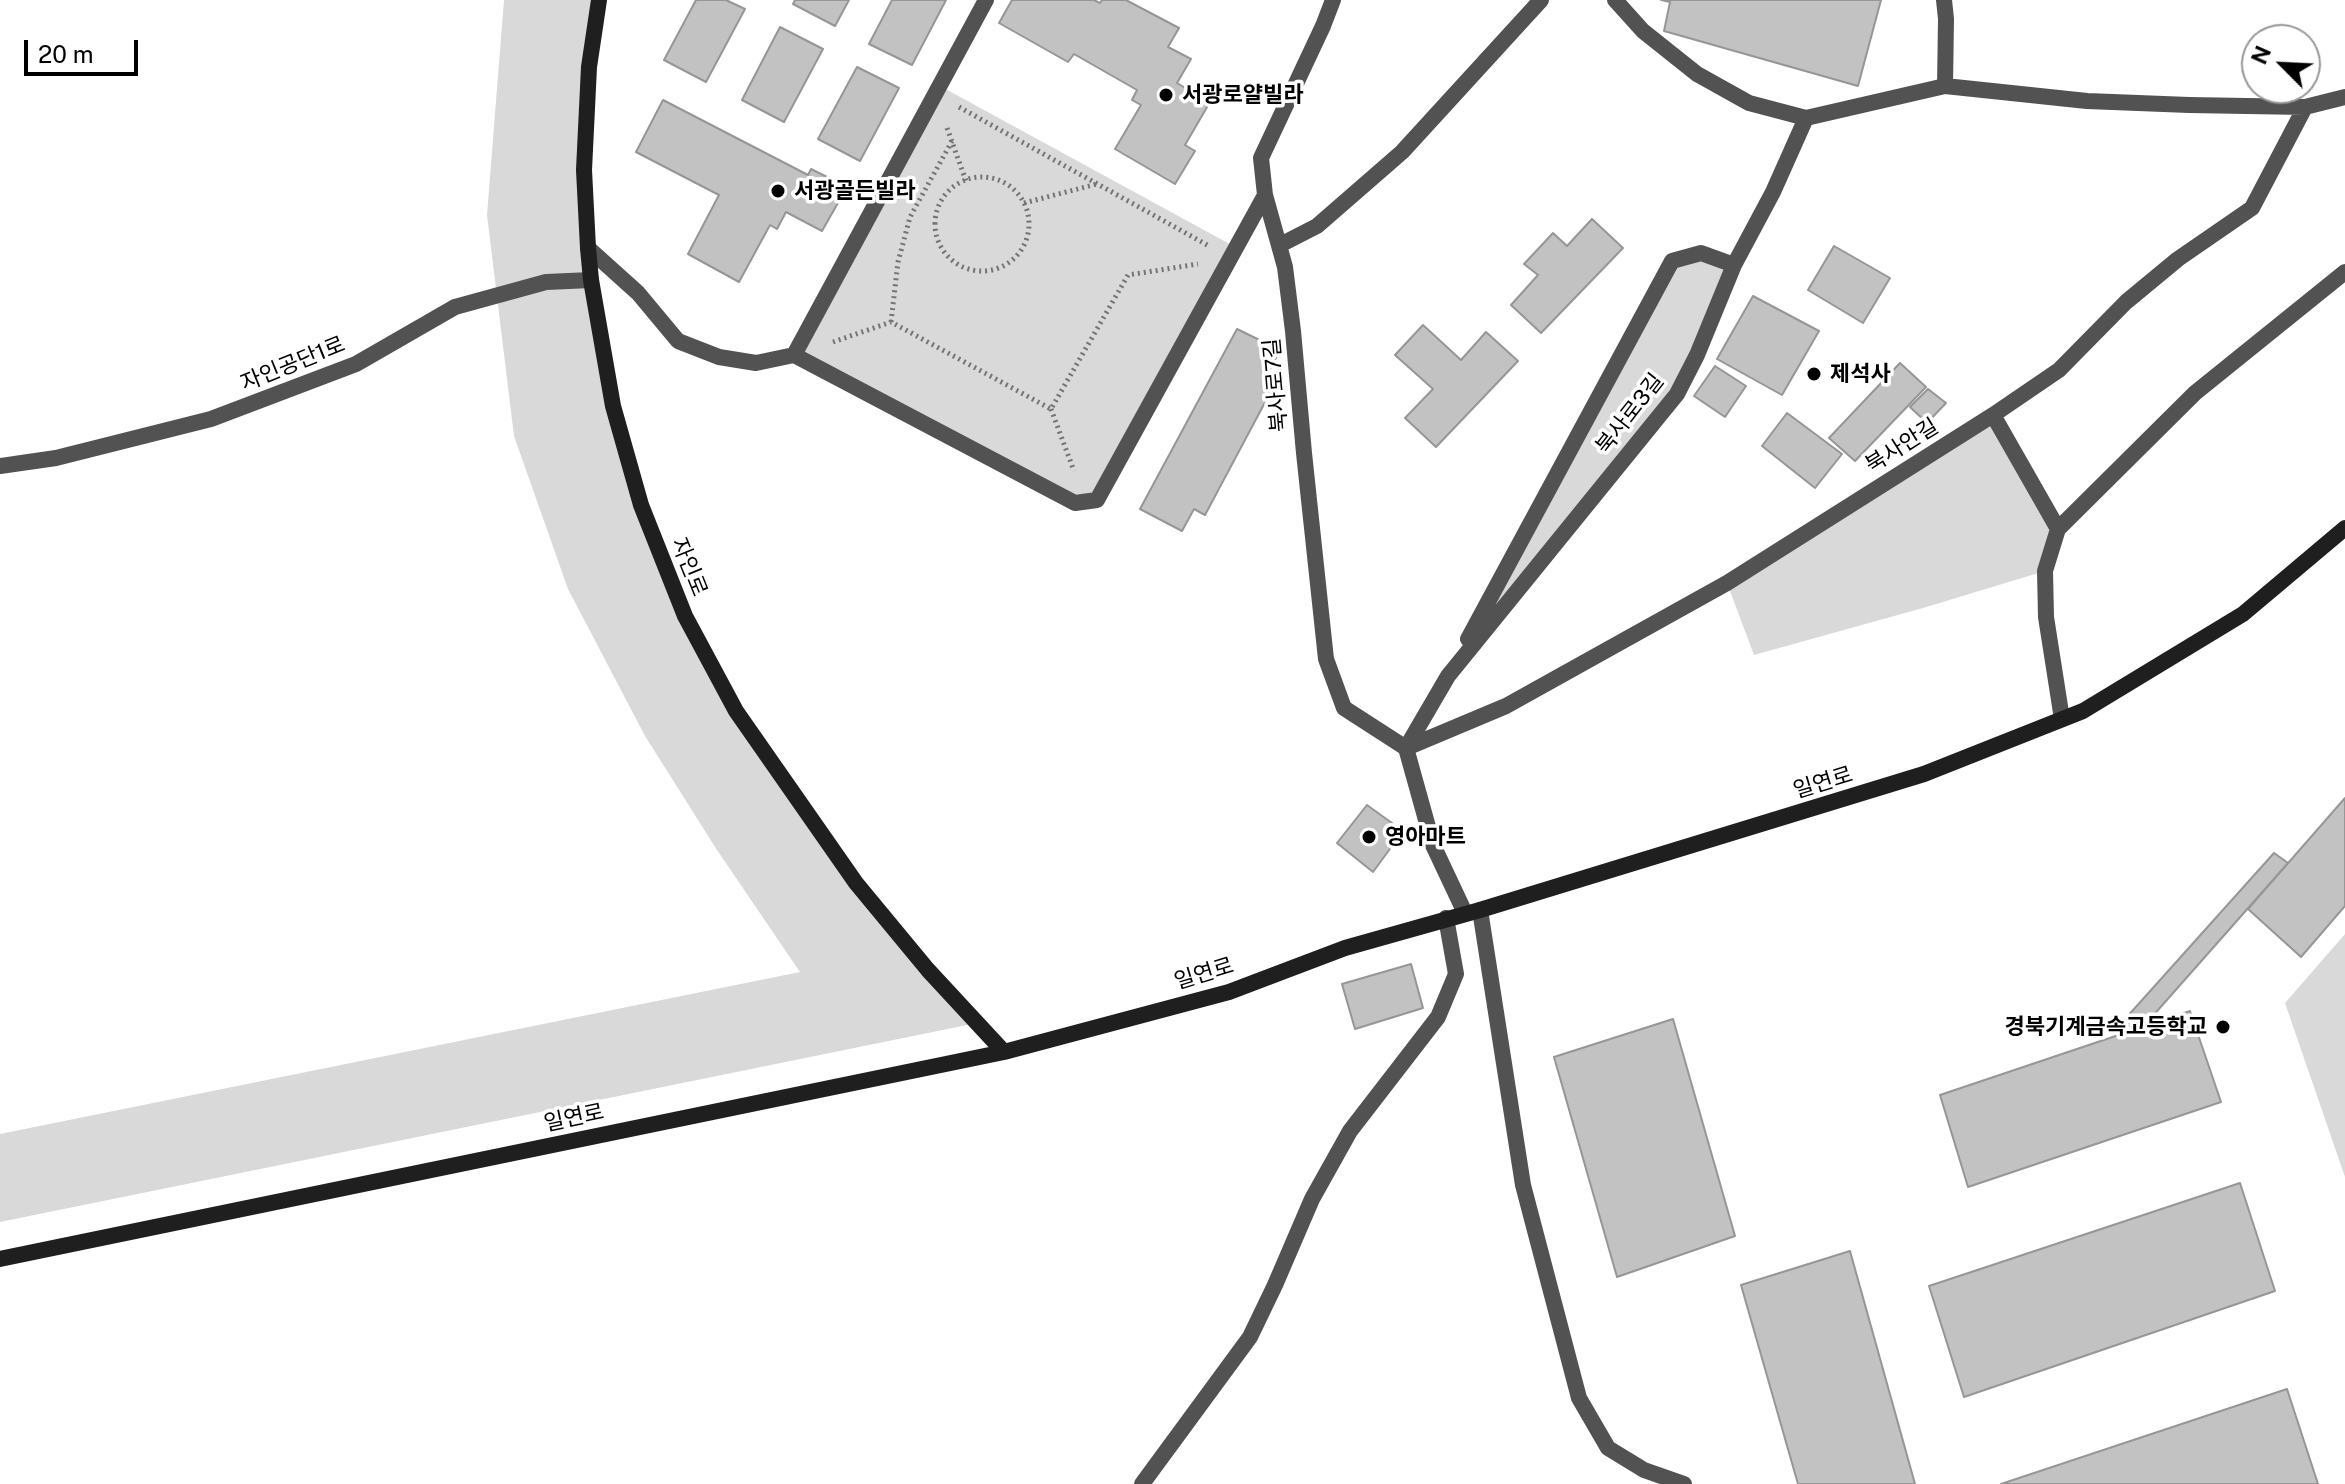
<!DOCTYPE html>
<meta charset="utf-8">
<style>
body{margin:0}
#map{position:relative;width:2345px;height:1484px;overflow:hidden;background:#fff;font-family:"Public Sans",sans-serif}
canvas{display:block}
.north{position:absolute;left:2241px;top:24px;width:80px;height:80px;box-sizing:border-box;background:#fff;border:2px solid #999;border-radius:50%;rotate:294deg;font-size:22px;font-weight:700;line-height:32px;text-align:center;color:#000}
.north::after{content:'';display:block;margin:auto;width:28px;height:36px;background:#000;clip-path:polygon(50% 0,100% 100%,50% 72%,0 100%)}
.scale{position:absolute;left:24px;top:40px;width:114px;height:36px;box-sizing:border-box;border:4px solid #000;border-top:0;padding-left:10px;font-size:24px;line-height:28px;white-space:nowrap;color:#000;-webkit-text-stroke:6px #fff;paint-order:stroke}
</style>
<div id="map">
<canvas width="2345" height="1484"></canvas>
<div class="north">N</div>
<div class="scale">20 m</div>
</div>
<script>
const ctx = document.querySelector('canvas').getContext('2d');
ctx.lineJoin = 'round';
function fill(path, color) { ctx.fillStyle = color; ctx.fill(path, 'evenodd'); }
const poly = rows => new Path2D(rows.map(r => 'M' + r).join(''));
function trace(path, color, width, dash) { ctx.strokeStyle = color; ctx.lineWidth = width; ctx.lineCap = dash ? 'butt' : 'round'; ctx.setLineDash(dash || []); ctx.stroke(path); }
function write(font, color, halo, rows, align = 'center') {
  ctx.font = font + ' "Public Sans","Noto Sans KR",sans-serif'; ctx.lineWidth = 7; ctx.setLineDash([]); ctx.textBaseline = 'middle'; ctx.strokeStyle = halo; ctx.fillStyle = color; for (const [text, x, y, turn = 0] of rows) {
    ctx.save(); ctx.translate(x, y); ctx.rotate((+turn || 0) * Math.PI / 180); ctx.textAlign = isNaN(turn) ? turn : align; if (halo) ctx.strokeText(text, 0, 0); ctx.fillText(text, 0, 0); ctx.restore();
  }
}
const green = poly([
 [504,0,599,0,584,170,613,406,685,616,795,797,977,1023,0,1222,0,1134,800,972,717,850,645,736,568,589,514,436,487,215],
 [940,86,1237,248,1097,500,1075,503,794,355],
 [1701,253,1734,265,1677,394,1448,676,1672,261],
 [1993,415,2058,529,2045,571,1923,608,1754,655,1727,583],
 [2345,934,2345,1177,2285,1003]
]);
const building = poly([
 [696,0,726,0,745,9,706,82,664,60,696,0],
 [795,0,849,0,835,26,793,4,795,0],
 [892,0,946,0,912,65,869,44,892,0],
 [1012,0,1094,0,1100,3,1102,0,1126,0,1179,28,1168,47,1191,59,1177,83,1210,102,1185,145,1195,151,1175,184,1115,149,1141,105,1132,100,1137,90,1074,54,1068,62,999,23,1012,0],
 [1661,0,1881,0,1858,86,1664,31,1670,2,1661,0],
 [780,27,823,49,784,122,742,100,780,27],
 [857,67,899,88,860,161,818,139,857,67],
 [663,100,808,175,811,169,847,187,822,231,786,212,777,229,770,225,739,282,688,254,719,195,636,152,663,100],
 [1592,219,1623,248,1541,333,1511,305,1538,275,1524,264,1553,233,1567,246,1592,219],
 [1834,246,1890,278,1863,323,1808,290,1834,246],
 [1753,296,1819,331,1782,395,1717,359,1753,296],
 [1423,325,1461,360,1486,332,1518,361,1436,447,1405,418,1433,389,1395,355,1423,325],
 [1237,329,1280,350,1268,373,1278,378,1205,515,1194,509,1182,531,1140,509,1237,329],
 [1900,363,1926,387,1855,461,1829,438,1900,363],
 [1715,366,1746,386,1725,417,1694,396,1715,366],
 [1928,389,1946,403,1927,423,1910,407,1928,389],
 [1787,413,1842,454,1815,488,1762,446,1787,413],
 [2345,798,2345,906,2301,957,2248,909,2345,798],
 [1367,805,1403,831,1373,872,1337,843,1367,805],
 [2274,853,2288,863,2143,1027,2123,1033,2117,1028,2274,853],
 [1411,964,1423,1008,1355,1029,1342,984,1411,964],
 [2190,1011,2221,1102,1968,1187,1940,1095,2190,1011],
 [1673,1019,1735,1236,1617,1277,1554,1057,1673,1019],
 [2240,1183,2275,1291,1964,1397,1929,1286,2240,1183],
 [1850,1251,1915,1484,1798,1484,1741,1285,1850,1251],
 [2287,1389,2318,1484,2001,1484,2287,1389]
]);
const path = poly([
 [959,107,1209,246],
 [947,128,966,181],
 '935 224a47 47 0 1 1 94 0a47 47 0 1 1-94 0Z',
 [1024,203,1097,184],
 [891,322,898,262,910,217,952,141],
 [833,342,891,322,1051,409,1128,275,1198,264],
 [1051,409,1074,471]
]);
const lane = poly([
 [986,0,794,355,1075,503,1097,500,1265,195],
 [1333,0,1323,26,1261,158,1265,195,1285,267,1293,331,1304,453,1326,659,1344,708,1406,748],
 [1615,0,1643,31,1697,74,1749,103,1806,118],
 [1945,86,2087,101,2189,105,2305,107,2345,97],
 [1280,245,1317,226,1402,152,1541,0],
 [588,248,638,293,678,341,719,357,756,363,794,355],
 [1993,415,2058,529],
 [0,466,56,458,211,419,356,364,455,307,546,282,591,280],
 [1468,639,1672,261,1701,253,1734,265],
 [2062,719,2046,617,2045,571,2058,529,2195,393,2345,272],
 [1406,748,1506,706,1727,583,1993,415,2059,370,2126,302,2178,259,2252,208,2305,107],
 [1480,910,1523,1185,1579,1398,1608,1448,1644,1470,1684,1484],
 [1465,913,1433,845,1406,748,1448,676,1677,394,1697,355,1734,265,1773,192,1806,118,1945,86,1946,19,1944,0]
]);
const street = poly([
 [1142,1484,1250,1337,1275,1285,1312,1199,1350,1131,1438,1017,1456,974,1446,918]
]);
const secondary = poly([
 [599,0,589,67,584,170,588,248,591,280,613,406,641,505,685,616,736,711,856,883,928,970,1004,1052],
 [0,1259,1004,1052,1229,992,1345,948,1480,910,1924,774,2083,711,2243,614,2345,528]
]);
const markers = [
 [1166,95,8,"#000"],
 [778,191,8,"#000"],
 [1814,374,8,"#000"],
 [1369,837,8,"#000"],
 [2223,1027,8,"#000"]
];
const poiNames = [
 ["서광로얄빌라",1182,95],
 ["서광골든빌라",794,191],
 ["제석사",1830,374],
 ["영아마트",1385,837],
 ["경북기계금속고등학교",2207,1027,"right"]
];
const streetNames = [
 ["자인공단1로",293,364,-22],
 ["북사로7길",1276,385,-95],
 ["북사로3길",1630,414,-52],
 ["북사안길",1902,446,-32],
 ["자인로",689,567,68],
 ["일연로",1823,783,-17],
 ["일연로",1204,974,-17],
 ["일연로",574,1118,-12]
];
fill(green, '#d9d9d9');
fill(building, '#c2c2c2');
trace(building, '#969696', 2);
trace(path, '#747474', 5, [2, 4]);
trace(lane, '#525252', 16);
trace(street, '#525252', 16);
trace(secondary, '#1f1f1f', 16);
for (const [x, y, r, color] of markers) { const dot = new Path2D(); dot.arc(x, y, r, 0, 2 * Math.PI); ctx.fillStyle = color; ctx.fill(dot); trace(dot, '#fff', 3); }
write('bold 22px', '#000', '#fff', poiNames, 'left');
write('22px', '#000', '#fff', streetNames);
</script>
